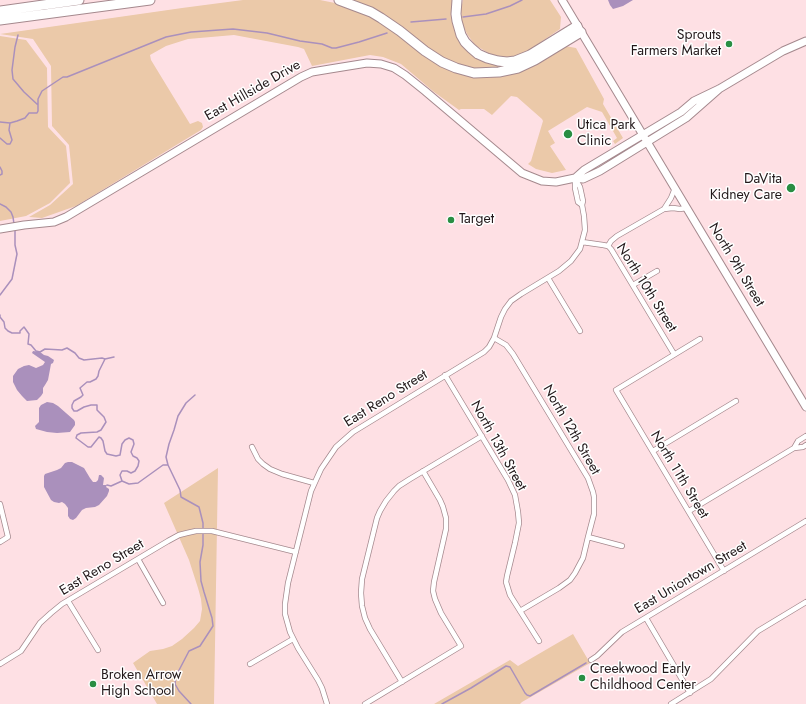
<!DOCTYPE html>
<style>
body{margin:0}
canvas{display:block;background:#fee0e4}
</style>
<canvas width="806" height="704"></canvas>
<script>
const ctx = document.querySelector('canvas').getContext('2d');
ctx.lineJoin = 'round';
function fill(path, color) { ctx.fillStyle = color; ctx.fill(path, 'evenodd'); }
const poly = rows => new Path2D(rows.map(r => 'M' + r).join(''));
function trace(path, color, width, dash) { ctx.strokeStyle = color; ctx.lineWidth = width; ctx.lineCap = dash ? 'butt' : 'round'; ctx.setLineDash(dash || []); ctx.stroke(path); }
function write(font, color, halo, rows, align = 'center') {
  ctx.font = font + ' Jost,sans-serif'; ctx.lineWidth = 3; ctx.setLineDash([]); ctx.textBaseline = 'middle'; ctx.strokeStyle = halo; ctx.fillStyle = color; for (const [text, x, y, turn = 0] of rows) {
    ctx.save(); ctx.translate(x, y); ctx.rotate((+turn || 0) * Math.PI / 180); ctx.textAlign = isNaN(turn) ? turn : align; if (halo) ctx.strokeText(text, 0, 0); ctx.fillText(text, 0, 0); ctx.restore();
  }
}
const green = poly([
 [243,0,320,0,340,4,361,11,467,75,487,78,507,75,533,66,565,46,576,48,604,99,603,104,623,138,615,144,613,141,617,138,602,112,587,107,548,131,555,143,550,146,566,170,552,173,536,169,528,164,531,161,543,121,542,119,517,97,511,96,492,115,484,109,461,109,459,110,434,92,401,64,383,57,370,55,312,66,304,49,298,47,234,35,188,39,166,46,150,55,151,60,190,124,198,121,202,123,203,127,201,130,76,206,42,218,29,217,50,205,73,184,69,145,52,126,51,66,33,39,0,34,182,8],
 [348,0,454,0,471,51,514,67,480,71,450,64],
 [463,0,550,0,561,17,560,29,525,53,511,57,502,57,490,54,475,45,467,34,462,23,461,9],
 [0,36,26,40,47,68,48,127,66,146,70,183,50,203,26,216,0,221],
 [218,468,214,704,157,704,133,663,150,651,163,649,172,646,182,639,194,628,200,621,202,609,201,599,198,588,189,560,164,503],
 [573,634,590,663,522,702,520,704,434,704,510,660,518,666]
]);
const water = poly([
 [608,0,633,0,623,6,613,9,610,5],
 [33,351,40,352,44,355,48,356,54,360,53,363,51,364,48,380,45,385,43,388,43,393,41,396,37,400,27,401,22,396,17,390,13,382,13,376,18,369,24,366,29,365,36,368,43,365,45,362,32,353],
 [47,402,53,403,58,406,74,420,75,422,75,425,70,432,57,433,47,432,36,429,35,426,39,422,39,408,41,405],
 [68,462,72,462,84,468,90,478,93,482,96,482,98,480,99,475,101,475,104,478,103,485,107,485,106,487,109,489,109,491,107,496,99,505,95,507,86,508,82,510,76,518,73,520,70,519,68,516,68,508,65,504,62,502,59,503,54,502,51,500,44,487,44,476,45,474,57,470,61,468,65,463]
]);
const stream = poly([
 [463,17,486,14,510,6,522,0],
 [411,22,446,19],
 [18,35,15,47,12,70,13,79,24,92,38,105],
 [0,122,10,123,9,130,12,140,10,144,7,144,0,138],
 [10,123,17,121,25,118,29,113,37,113,38,111,38,99,42,91,63,77,67,77,166,37,191,32,233,29,267,33,300,41,322,44,332,48,336,48,359,42,387,33],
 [0,167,2,171,2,174,0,175],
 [0,204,6,207,11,212,13,217,14,224],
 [0,295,12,279,17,254,15,245,15,230],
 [0,315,0,317,4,322,5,328,8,331,12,333,20,333,20,331,24,327,29,334,28,344,31,345,36,351,40,352,45,349,62,350,67,348,75,353,79,358,84,360,102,358,105,359,99,371,98,376,96,379,90,382,87,382,80,388,83,395,81,397,74,401,72,405,72,408,74,411,77,411,84,407,91,405,97,405,97,410,104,417,106,422,101,430,97,432,81,433,77,435,76,438,88,447,91,447,99,437,101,438,103,441,105,451,107,454,116,456,120,455,122,444,125,440,129,438,133,440,134,444,131,452,133,456,137,458,139,461,138,466,135,471,131,473,127,471,122,471,120,475,122,481,129,484,138,483,163,465,168,465,180,490,181,497,199,507,203,523,203,545,200,562,201,581,204,592,212,618,213,626,200,646,189,651,176,676,175,684,179,691,191,704],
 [105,359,114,357],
 [168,465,166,457,169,444,174,430,178,416,186,403,195,395],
 [107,485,111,486,122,481],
 [442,704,471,688,506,666,510,667,525,693,527,695,530,696,586,663]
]);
const street = poly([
 [575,179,575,188,578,202,582,205],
 [664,209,673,208,680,209,686,208],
 [582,242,603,245,608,246,611,249,674,354],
 [608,246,611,241,617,236,664,209,671,198,675,188],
 [548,278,580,331],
 [633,285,657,271],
 [494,338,506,345,513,354,588,478,593,492,594,497,594,514,588,537,583,558,575,573,570,580,559,588,520,611],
 [700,339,616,390,724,571],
 [445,375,508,480,515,495,518,512,519,523,515,543,507,576,506,582,510,595,539,641],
 [252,447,258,459,263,464,270,469,282,474,314,483],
 [794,448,798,441,806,436],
 [653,451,736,401],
 [0,504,8,537,0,542],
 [689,511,794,448,803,447,806,445],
 [588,537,622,546],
 [138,559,163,603],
 [68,601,98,650],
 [646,618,690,693],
 [591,660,597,656,622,632,806,521],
 [0,664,21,651,40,623,51,613,62,604,168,541,179,535,187,533,196,531,212,531,296,552],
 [250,664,293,639],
 [402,682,370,629,365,618,362,606,361,593,362,579,377,518,380,511,386,501,394,491,399,486,410,479,482,436],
 [327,704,322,688,318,680,298,648,290,632,285,614,285,604,288,583,311,491,321,469,336,447,353,432,484,352,489,347,494,338,501,317,505,309,511,301,521,294,559,271,571,261,580,249,585,230,584,216,582,205,583,201,580,187,575,178],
 [365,704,461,646,441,613,435,599,433,591,434,582,446,529,446,518,443,507,440,500,423,471],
 [671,704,711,679,758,631,806,602]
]);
const secondary = poly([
 [562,0,806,407],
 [575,178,584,170,681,112,694,101,719,89,783,51,806,41],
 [0,229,24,225,54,222,66,217,301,77,312,72,330,69,367,63,381,64,394,68,405,75,425,91,522,173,542,181,556,182,575,178,583,179,600,171,686,118,719,89]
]);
const highway = poly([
 [339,0,371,12,381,18,400,31,425,51,442,62,456,68,474,73,499,72,518,68,535,60,581,32],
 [457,0,456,14,457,21,461,35,465,42,471,48,478,54,487,58,498,61,507,62,515,61,530,55,577,26],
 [0,11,79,0],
 [0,20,150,0]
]);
const markers = [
 [729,44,4,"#298e43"],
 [568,134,5,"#298e43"],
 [791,188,5,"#298e43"],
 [451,220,4,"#298e43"],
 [582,678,4,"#298e43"],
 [93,684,4,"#298e43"]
];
const poiNames = [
 ["Sprouts",721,36,"right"],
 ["Farmers Market",721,52,"right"],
 ["Utica Park",577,126],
 ["Clinic",577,142],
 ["DaVita",782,180,"right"],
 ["Kidney Care",782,196,"right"],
 ["Target",459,220],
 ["Creekwood Early",590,670],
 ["Childhood Center",590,686],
 ["Broken Arrow",101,676],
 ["High School",101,692]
];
const streetNames = [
 ["East Hillside Drive",253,91,-30],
 ["North 9th Street",736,265,59],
 ["North 10th Street",646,288,58],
 ["East Reno Street",386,399,-32],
 ["North 12th Street",571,430,60],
 ["North 13th Street",498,446,61],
 ["North 11th Street",679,475,59],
 ["East Reno Street",102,568,-31],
 ["East Uniontown Street",691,578,-31]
];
fill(green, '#ebc9a9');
fill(water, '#aa90bc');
trace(stream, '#aa90bc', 1.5);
trace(street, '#a5898e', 6);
trace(secondary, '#a5898e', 9);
trace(highway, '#a5898e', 11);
trace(street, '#fff', 4.5);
trace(secondary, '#fff', 7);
trace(highway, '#fff', 9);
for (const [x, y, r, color] of markers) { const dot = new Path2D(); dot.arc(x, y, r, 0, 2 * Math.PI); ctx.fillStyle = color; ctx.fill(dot); trace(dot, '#fff', 1.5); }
write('14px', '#22181a', '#fff', poiNames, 'left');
write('14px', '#22181a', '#fff', streetNames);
</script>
